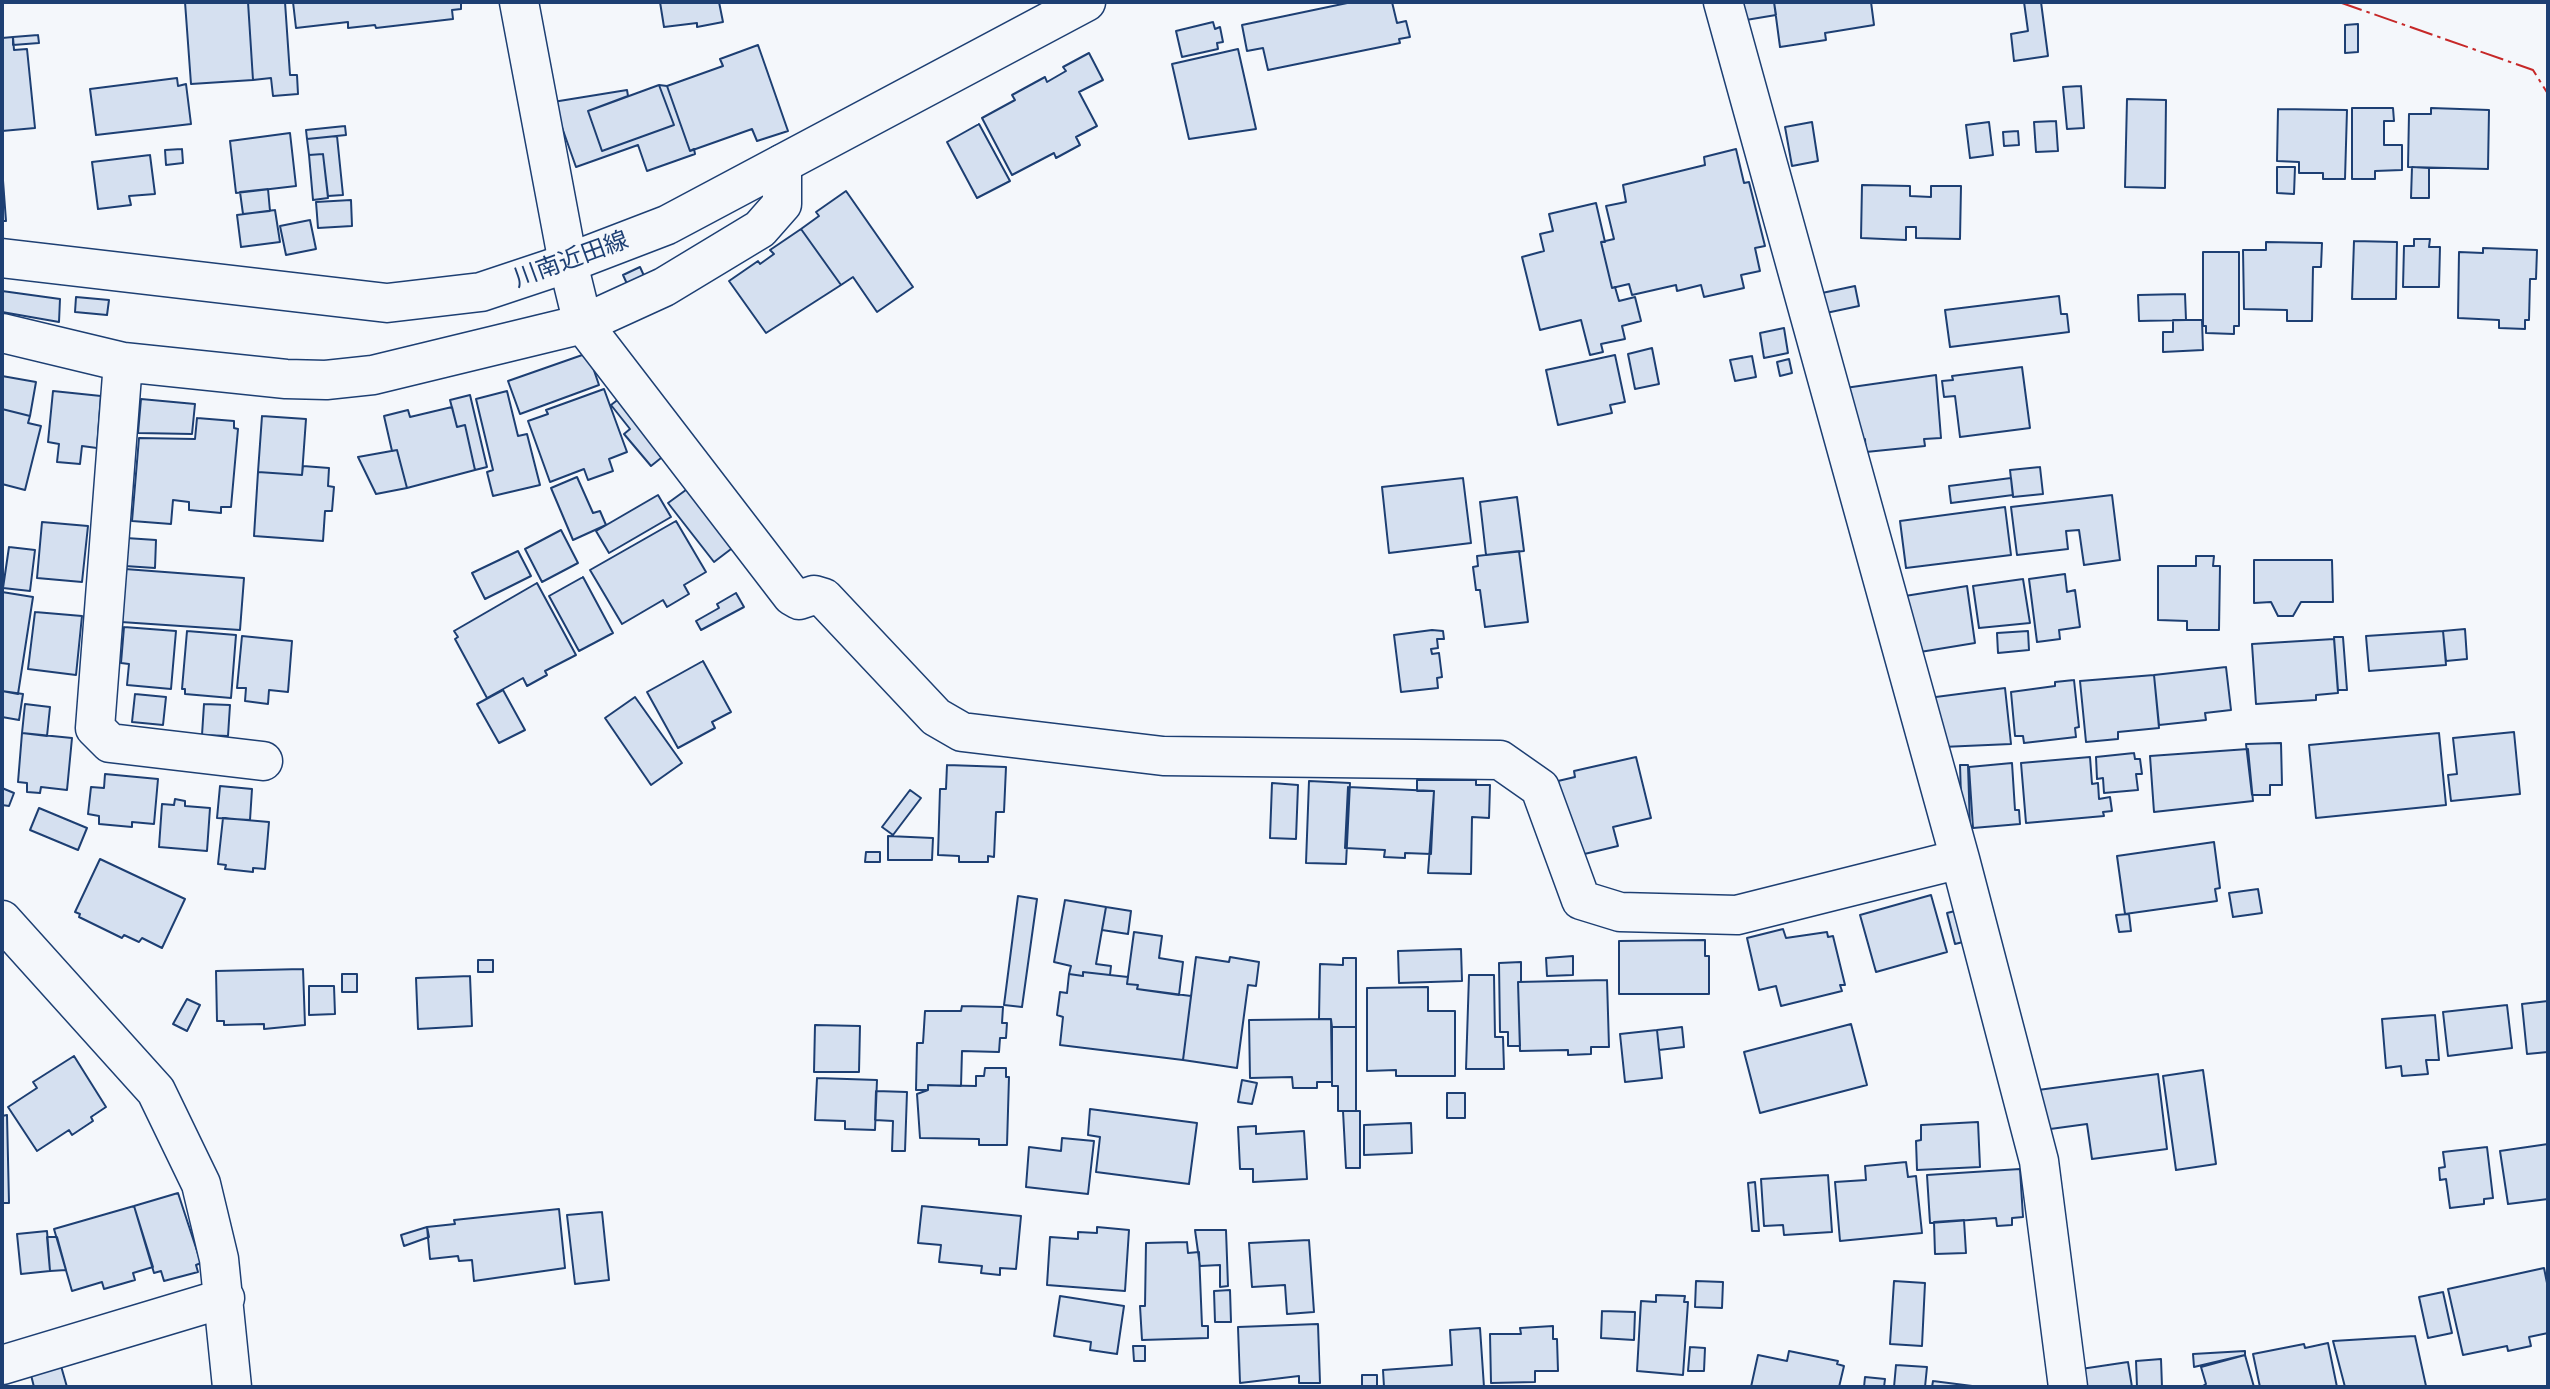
<!DOCTYPE html>
<meta charset="utf-8">
<style>
body{margin:0}
#map{position:relative;width:2550px;height:1389px;overflow:hidden;background:#f4f7fb;font-family:"IBM Plex Sans",sans-serif}
canvas{display:block}
.frame{position:absolute;inset:0;border:4px solid #1d3f73;pointer-events:none}
</style>
<div id="map">
<canvas width="2550" height="1389"></canvas>
<div class="frame"></div>
</div>
<script>
const ctx = document.querySelector('canvas').getContext('2d');
ctx.lineJoin = 'round';
function fill(path, color) { ctx.fillStyle = color; ctx.fill(path, 'evenodd'); }
const poly = rows => new Path2D(rows.map(r => 'M' + r).join(''));
function trace(path, color, width, dash) { ctx.strokeStyle = color; ctx.lineWidth = width; ctx.lineCap = dash ? 'butt' : 'round'; ctx.setLineDash(dash || []); ctx.stroke(path); }
function write(font, color, halo, rows, align = 'center') {
  ctx.font = font + ' "IBM Plex Sans","Noto Sans JP",sans-serif'; ctx.lineWidth = 5; ctx.setLineDash([]); ctx.textBaseline = 'middle'; ctx.strokeStyle = halo; ctx.fillStyle = color; for (const [text, x, y, turn = 0] of rows) {
    ctx.save(); ctx.translate(x, y); ctx.rotate((+turn || 0) * Math.PI / 180); ctx.textAlign = isNaN(turn) ? turn : align; if (halo) ctx.strokeText(text, 0, 0); ctx.fillText(text, 0, 0); ctx.restore();
  }
}
const building = poly([
 [185,2,248,2,253,80,191,84,185,2],
 [244,2,285,2,290,75,297,75,298,94,273,96,271,78,253,80,248,2,244,2],
 [293,2,461,2,461,9,452,10,453,19,376,28,375,25,348,28,348,22,296,28,293,2],
 [660,2,719,2,723,22,697,27,697,23,664,27,660,2],
 [1352,2,1392,2,1397,23,1406,21,1410,37,1399,39,1400,43,1268,70,1263,48,1247,51,1242,25,1352,2],
 [1743,2,1774,2,1776,15,1746,20,1743,2],
 [1774,2,1871,2,1874,25,1825,33,1826,40,1780,47,1774,2],
 [2024,2,2041,2,2048,56,2014,61,2011,34,2028,31,2024,2],
 [1213,22,1215,29,1220,27,1223,42,1217,43,1218,49,1182,57,1176,31,1213,22],
 [2358,24,2358,52,2345,53,2345,25,2358,24],
 [38,35,39,43,13,45,13,37,38,35],
 [13,37,14,50,27,49,35,128,2,131,2,38,13,37],
 [758,45,788,131,757,141,752,129,690,151,667,86,723,66,720,59,758,45],
 [1238,49,1256,129,1189,139,1172,64,1238,49],
 [1089,53,1103,80,1079,92,1097,126,1076,137,1080,145,1056,158,1054,153,1012,175,982,118,1015,100,1012,95,1045,77,1047,82,1066,71,1063,67,1089,53],
 [177,78,178,86,186,84,191,124,96,135,90,89,177,78],
 [659,85,667,86,690,151,694,149,695,154,647,171,638,145,576,167,553,102,627,90,628,96,588,111,602,151,674,125,659,85],
 [659,85,674,125,602,151,588,111,659,85],
 [2081,86,2084,128,2067,129,2063,87,2081,86],
 [2127,99,2166,100,2165,188,2125,187,2127,99],
 [2352,108,2393,108,2394,121,2384,121,2384,145,2402,145,2402,170,2375,171,2375,179,2352,179,2352,108],
 [2431,108,2489,110,2488,169,2408,167,2409,114,2431,114,2431,108],
 [2278,109,2347,110,2345,179,2323,179,2323,173,2299,173,2299,162,2277,161,2278,109],
 [2056,121,2058,151,2036,152,2034,122,2056,121],
 [1812,122,1818,161,1792,166,1785,127,1812,122],
 [1989,122,1993,155,1970,158,1966,125,1989,122],
 [979,124,1010,181,977,198,947,142,979,124],
 [345,126,346,135,307,139,306,130,345,126],
 [2018,131,2019,145,2004,146,2003,132,2018,131],
 [290,133,296,186,236,193,230,141,290,133],
 [337,136,343,195,328,196,323,154,309,155,307,139,337,136],
 [182,149,183,163,166,165,165,150,182,149],
 [1736,149,1744,183,1749,182,1765,246,1755,248,1760,271,1741,275,1744,288,1704,297,1701,285,1677,291,1676,285,1632,295,1629,284,1612,288,1601,242,1614,239,1606,206,1626,202,1623,185,1705,165,1704,157,1736,149],
 [323,154,328,198,313,200,309,155,323,154],
 [150,155,155,194,129,196,131,205,98,209,92,162,150,155],
 [2,167,6,221,2,221,2,167],
 [2277,167,2295,167,2294,194,2277,193,2277,167],
 [2412,167,2429,168,2429,198,2411,198,2412,167],
 [1862,185,1910,186,1910,196,1931,197,1931,186,1961,186,1960,239,1916,238,1916,227,1906,227,1906,240,1861,238,1862,185],
 [268,189,270,211,243,214,240,192,268,189],
 [846,191,913,287,877,312,853,277,841,285,801,229,819,216,816,212,846,191],
 [351,200,352,226,318,228,316,202,351,200],
 [1596,203,1605,242,1601,242,1612,288,1615,287,1619,301,1635,297,1641,321,1622,326,1625,339,1601,344,1603,352,1590,355,1581,320,1540,330,1522,257,1544,251,1540,234,1553,231,1549,214,1596,203],
 [275,210,280,242,241,247,237,215,275,210],
 [310,220,316,249,286,255,280,226,310,220],
 [801,229,841,285,766,333,729,281,758,261,760,264,774,254,770,250,801,229],
 [2414,239,2430,239,2429,247,2440,247,2439,287,2403,287,2404,246,2414,246,2414,239],
 [2354,241,2397,242,2396,299,2352,299,2354,241],
 [2266,242,2322,243,2321,267,2313,267,2312,321,2287,321,2287,310,2244,309,2243,250,2266,250,2266,242],
 [2483,248,2537,250,2536,279,2530,279,2529,320,2525,320,2525,329,2499,328,2499,320,2458,318,2459,252,2483,253,2483,248],
 [2203,252,2239,252,2239,326,2234,326,2234,334,2206,333,2206,326,2203,326,2203,252],
 [640,267,645,278,628,286,623,275,640,267],
 [1855,286,1859,306,1826,313,1822,293,1855,286],
 [2,291,60,299,59,322,2,312,2,291],
 [2185,294,2186,320,2139,321,2138,295,2185,294],
 [2059,296,2061,314,2067,314,2069,332,1950,347,1945,310,2059,296],
 [76,297,109,300,107,315,75,312,76,297],
 [2173,320,2202,320,2203,350,2163,352,2163,332,2173,332,2173,320],
 [1784,328,1788,353,1764,358,1760,333,1784,328],
 [1652,348,1659,384,1635,389,1628,354,1652,348],
 [588,353,599,385,520,414,508,381,588,353],
 [1615,355,1625,402,1610,405,1612,413,1558,425,1546,370,1615,355],
 [1752,356,1756,377,1735,381,1730,360,1752,356],
 [1789,359,1792,373,1780,376,1777,362,1789,359],
 [2022,367,2030,428,1960,437,1955,396,1944,397,1942,381,1953,380,1952,376,2022,367],
 [1936,375,1941,438,1924,439,1925,446,1866,452,1865,439,1857,440,1845,388,1936,375],
 [2,376,36,382,30,416,2,409,2,376],
 [604,389,627,452,609,459,613,471,588,480,584,469,550,482,528,421,548,414,546,410,604,389],
 [53,391,101,396,97,448,82,446,80,464,57,462,59,444,48,442,53,391],
 [507,391,518,436,527,434,540,485,493,496,487,472,493,470,476,399,507,391],
 [470,395,487,467,475,470,465,425,457,427,450,400,470,395],
 [620,398,666,454,651,466,624,434,630,429,611,405,620,398],
 [141,399,195,404,192,434,138,433,141,399],
 [452,407,457,427,465,425,475,470,407,488,397,450,392,451,384,416,408,410,410,417,452,407],
 [2,409,30,416,28,423,41,426,25,490,2,484,2,409],
 [262,416,306,419,302,475,258,472,262,416],
 [197,418,234,421,234,428,238,429,231,507,221,507,221,513,189,510,189,502,173,500,171,524,132,521,139,438,195,439,197,418],
 [397,450,407,488,376,494,358,457,397,450],
 [303,466,329,468,328,486,334,487,332,511,325,511,323,541,254,536,258,472,302,475,303,466],
 [2040,467,2043,494,2013,497,2010,470,2040,467],
 [577,477,593,513,600,511,606,525,573,540,551,488,577,477],
 [1463,478,1471,543,1389,553,1382,487,1463,478],
 [2011,478,2013,495,1951,503,1949,486,2011,478],
 [690,487,735,546,714,562,668,503,690,487],
 [658,495,671,517,609,553,596,531,658,495],
 [2112,495,2120,560,2084,565,2079,530,2066,531,2068,549,2017,555,2011,507,2112,495],
 [1517,497,1524,551,1486,555,1480,502,1517,497],
 [2005,507,2011,555,1906,568,1900,521,2005,507],
 [676,521,706,572,684,585,689,594,667,607,663,600,622,624,590,570,676,521],
 [42,522,88,526,82,582,37,578,42,522],
 [561,530,578,563,542,582,525,549,561,530],
 [126,538,156,540,155,568,125,566,126,538],
 [9,547,35,550,30,591,3,588,9,547],
 [518,551,531,576,485,599,472,573,518,551],
 [1519,551,1528,622,1485,627,1480,590,1476,590,1473,567,1478,566,1477,556,1519,551],
 [2196,556,2214,556,2213,566,2220,566,2219,630,2187,630,2187,621,2158,620,2158,566,2196,566,2196,556],
 [2254,560,2332,560,2333,602,2301,602,2293,616,2278,616,2271,602,2254,603,2254,560],
 [125,569,244,578,240,630,121,622,125,569],
 [2065,574,2067,592,2075,590,2080,627,2059,630,2060,639,2037,642,2029,579,2065,574],
 [583,577,613,633,579,651,549,596,583,577],
 [2023,579,2030,623,1979,628,1973,586,2023,579],
 [537,583,576,655,545,671,547,675,527,686,523,678,487,698,455,639,458,637,454,631,537,583],
 [1967,586,1975,643,1914,653,1905,596,1967,586],
 [2,592,33,597,18,694,2,691,2,592],
 [736,593,744,607,701,630,696,621,719,608,717,604,736,593],
 [35,612,82,616,76,675,28,669,35,612],
 [124,627,176,631,171,689,127,685,129,664,121,663,124,627],
 [2465,629,2467,659,2446,661,2443,631,2465,629],
 [1432,630,1443,631,1444,639,1437,639,1438,648,1431,649,1432,654,1439,653,1442,677,1437,678,1438,688,1401,692,1394,635,1432,630],
 [187,631,236,635,231,698,185,694,185,689,182,689,187,631],
 [2028,631,2029,650,1998,653,1997,633,2028,631],
 [2443,631,2446,665,2369,671,2366,636,2443,631],
 [242,636,292,641,288,692,269,690,268,704,245,701,246,688,237,688,242,636],
 [2334,637,2343,637,2347,690,2338,690,2334,637],
 [2334,639,2338,693,2316,695,2316,700,2256,704,2252,644,2334,639],
 [703,661,731,712,712,722,715,728,678,748,647,692,703,661],
 [2226,667,2231,710,2205,713,2206,720,2159,725,2154,675,2226,667],
 [2154,675,2159,728,2118,732,2118,739,2086,742,2080,681,2154,675],
 [2074,680,2079,727,2075,728,2076,737,2024,743,2023,736,2015,736,2011,692,2055,686,2055,682,2074,680],
 [2005,688,2011,744,1942,747,1928,698,2005,688],
 [503,690,525,730,499,743,477,704,503,690],
 [2,691,23,694,19,720,2,717,2,691],
 [135,694,166,697,163,725,132,722,135,694],
 [635,697,682,763,651,785,605,718,635,697],
 [25,704,50,707,47,736,22,733,25,704],
 [204,704,230,705,228,736,202,735,204,704],
 [2514,732,2520,794,2451,801,2448,775,2457,774,2453,738,2514,732],
 [22,733,72,738,67,790,41,787,40,793,27,792,27,783,18,782,22,733],
 [2439,733,2446,805,2316,818,2309,745,2439,733],
 [2281,743,2282,785,2270,785,2270,795,2252,795,2246,744,2281,743],
 [2248,749,2253,801,2154,812,2150,756,2248,749],
 [2134,753,2135,759,2140,759,2142,774,2136,774,2138,790,2104,793,2103,778,2097,779,2096,757,2134,753],
 [1636,757,1651,818,1613,827,1618,846,1576,856,1558,781,1575,777,1574,771,1636,757],
 [2090,757,2092,784,2098,783,2099,799,2110,797,2112,811,2103,812,2104,816,2026,823,2021,763,2090,757],
 [2012,763,2015,810,2019,810,2020,824,1973,828,1969,767,2012,763],
 [947,765,1006,767,1004,812,996,812,994,857,988,856,988,862,959,862,959,856,938,855,940,789,946,789,947,765],
 [1960,765,1968,765,1970,828,1962,828,1960,765],
 [105,774,158,779,154,824,132,822,132,827,99,824,99,816,88,814,91,787,104,788,105,774],
 [1417,780,1476,780,1476,785,1490,785,1489,818,1472,817,1471,874,1428,873,1434,791,1417,791,1417,780],
 [1309,781,1350,783,1346,864,1306,863,1309,781],
 [1272,783,1298,785,1296,839,1270,838,1272,783],
 [220,786,252,789,250,820,217,818,220,786],
 [1348,787,1434,791,1431,854,1405,853,1405,858,1384,857,1385,850,1345,848,1348,787],
 [2,788,14,793,9,806,2,805,2,788],
 [910,790,921,798,893,835,882,827,910,790],
 [175,799,185,801,185,806,210,808,207,851,159,847,162,804,174,805,175,799],
 [39,808,87,828,78,850,30,830,39,808],
 [223,818,269,822,265,869,253,868,253,872,225,869,226,865,218,864,223,818],
 [888,836,933,838,932,860,888,860,888,836],
 [2214,842,2220,888,2215,889,2217,901,2125,914,2117,856,2214,842],
 [866,852,880,852,880,862,865,862,866,852],
 [100,859,185,899,162,948,142,938,139,942,124,935,122,938,79,917,80,914,75,912,100,859],
 [2258,889,2262,913,2233,917,2229,893,2258,889],
 [1931,895,1947,952,1876,972,1860,915,1931,895],
 [1018,896,1037,899,1022,1007,1004,1005,1018,896],
 [1065,900,1106,907,1096,964,1111,966,1110,975,1083,972,1083,976,1069,974,1071,966,1054,962,1065,900],
 [1106,907,1131,911,1128,934,1102,930,1106,907],
 [1959,910,1967,941,1955,944,1947,913,1959,910],
 [2129,914,2131,931,2119,932,2116,915,2129,914],
 [1783,929,1786,938,1827,932,1828,937,1833,936,1845,985,1840,985,1842,991,1781,1006,1776,986,1759,990,1747,938,1783,929],
 [1134,932,1162,936,1159,958,1183,962,1179,995,1137,989,1138,985,1127,984,1134,932],
 [1705,940,1705,956,1709,956,1709,994,1619,994,1619,941,1705,940],
 [1461,949,1462,981,1399,983,1398,951,1461,949],
 [1573,956,1573,975,1547,976,1546,958,1573,956],
 [1196,957,1229,962,1230,957,1259,962,1256,986,1248,985,1237,1068,1183,1060,1196,957],
 [1343,958,1356,958,1356,1027,1332,1027,1331,1019,1319,1019,1320,964,1343,965,1343,958],
 [478,960,493,960,493,972,478,972,478,960],
 [1521,962,1521,982,1518,982,1520,1046,1508,1046,1508,1032,1500,1032,1499,963,1521,962],
 [303,969,305,1025,264,1029,264,1024,224,1025,224,1021,217,1021,216,971,303,969],
 [1083,972,1128,977,1127,984,1138,985,1137,989,1191,996,1183,1060,1060,1045,1063,1017,1057,1015,1060,992,1067,993,1069,974,1083,976,1083,972],
 [342,974,357,974,357,992,342,992,342,974],
 [1469,975,1494,975,1495,1037,1503,1037,1504,1069,1466,1069,1469,975],
 [470,976,472,1026,418,1029,416,978,470,976],
 [1607,980,1609,1047,1591,1047,1591,1054,1568,1055,1568,1050,1520,1051,1518,982,1607,980],
 [309,986,334,986,335,1014,309,1015,309,986],
 [1428,987,1428,1011,1455,1011,1455,1076,1396,1076,1396,1070,1367,1071,1367,988,1428,987],
 [187,999,200,1005,187,1031,173,1024,187,999],
 [2548,1001,2548,1052,2527,1054,2522,1004,2548,1001],
 [2507,1005,2512,1048,2448,1056,2443,1012,2507,1005],
 [962,1006,1003,1007,1002,1023,1007,1023,1006,1038,1000,1038,999,1052,962,1051,961,1086,928,1085,928,1090,916,1090,917,1043,923,1043,925,1011,961,1011,962,1006],
 [2435,1015,2439,1060,2426,1060,2428,1074,2402,1076,2401,1066,2386,1068,2382,1019,2435,1015],
 [1331,1019,1332,1082,1317,1082,1317,1088,1293,1088,1292,1077,1250,1078,1249,1020,1331,1019],
 [1851,1024,1867,1085,1760,1113,1744,1052,1851,1024],
 [815,1025,860,1026,859,1072,814,1072,815,1025],
 [1332,1027,1356,1027,1356,1111,1338,1111,1338,1086,1332,1086,1332,1027],
 [1682,1027,1684,1047,1659,1050,1657,1030,1682,1027],
 [1657,1030,1662,1078,1625,1082,1620,1034,1657,1030],
 [74,1056,106,1107,91,1117,93,1121,72,1135,69,1130,37,1151,8,1107,37,1088,33,1082,74,1056],
 [985,1068,1006,1068,1006,1077,1009,1077,1007,1145,979,1145,979,1139,920,1138,917,1094,928,1090,928,1085,976,1086,976,1076,984,1076,985,1068],
 [2203,1070,2216,1164,2176,1170,2163,1076,2203,1070],
 [2158,1074,2167,1149,2092,1159,2087,1124,2043,1130,2038,1090,2158,1074],
 [817,1078,877,1080,875,1130,845,1129,845,1121,815,1120,817,1078],
 [1242,1080,1257,1083,1252,1104,1238,1102,1242,1080],
 [876,1091,907,1092,905,1151,892,1151,893,1121,875,1120,876,1091],
 [1447,1093,1465,1093,1465,1118,1447,1118,1447,1093],
 [1090,1109,1197,1123,1189,1184,1096,1172,1100,1137,1088,1135,1090,1109],
 [1343,1111,1360,1111,1360,1168,1346,1168,1343,1111],
 [7,1115,9,1203,2,1203,2,1116,7,1115],
 [1978,1122,1980,1167,1917,1170,1916,1141,1921,1140,1921,1125,1978,1122],
 [1411,1123,1412,1153,1364,1155,1364,1125,1411,1123],
 [1256,1126,1256,1134,1304,1131,1307,1179,1253,1182,1253,1169,1240,1169,1238,1127,1256,1126],
 [1062,1138,1094,1141,1088,1194,1026,1187,1029,1147,1061,1151,1062,1138],
 [2548,1144,2548,1199,2508,1204,2500,1151,2548,1144],
 [2487,1147,2493,1198,2484,1199,2484,1204,2450,1208,2446,1179,2440,1180,2439,1168,2445,1167,2443,1152,2487,1147],
 [1906,1162,1908,1177,1916,1176,1922,1233,1840,1241,1835,1182,1866,1180,1865,1166,1906,1162],
 [2020,1169,2023,1217,2012,1218,2012,1225,1997,1226,1996,1218,1930,1223,1927,1175,2020,1169],
 [1828,1175,1832,1232,1784,1235,1783,1225,1764,1226,1761,1179,1828,1175],
 [1755,1182,1759,1231,1752,1231,1748,1183,1755,1182],
 [178,1193,201,1263,196,1265,198,1272,164,1281,161,1271,154,1273,134,1206,178,1193],
 [134,1206,153,1267,133,1273,135,1280,104,1289,102,1282,72,1291,54,1229,134,1206],
 [922,1206,1021,1216,1016,1269,1000,1268,1000,1275,981,1273,982,1266,939,1262,941,1245,918,1243,922,1206],
 [559,1209,565,1268,474,1281,472,1260,459,1261,458,1256,430,1259,427,1227,455,1224,454,1220,559,1209],
 [602,1212,609,1280,575,1284,567,1215,602,1212],
 [1964,1220,1966,1253,1935,1254,1934,1222,1964,1220],
 [427,1227,429,1237,404,1246,401,1235,427,1227],
 [1097,1227,1129,1230,1125,1291,1047,1285,1050,1237,1078,1239,1078,1232,1097,1233,1097,1227],
 [1195,1230,1226,1230,1228,1286,1220,1287,1220,1265,1200,1266,1195,1230],
 [47,1231,50,1271,21,1274,17,1234,47,1231],
 [47,1237,57,1237,66,1270,50,1271,47,1237],
 [1309,1240,1314,1312,1287,1314,1285,1285,1252,1287,1249,1243,1309,1240],
 [1187,1242,1188,1253,1199,1252,1202,1326,1208,1326,1208,1338,1142,1340,1140,1306,1145,1306,1146,1243,1187,1242],
 [2544,1268,2548,1288,2548,1333,2529,1337,2531,1346,2508,1351,2507,1346,2463,1355,2448,1289,2544,1268],
 [1696,1281,1723,1282,1722,1308,1695,1307,1696,1281],
 [1894,1281,1925,1283,1922,1346,1890,1344,1894,1281],
 [1230,1290,1231,1322,1215,1322,1214,1291,1230,1290],
 [2443,1292,2452,1333,2428,1338,2419,1297,2443,1292],
 [1656,1295,1685,1296,1684,1302,1688,1302,1683,1375,1637,1371,1641,1301,1656,1302,1656,1295],
 [1060,1296,1124,1306,1117,1354,1090,1350,1091,1342,1054,1336,1060,1296],
 [1602,1311,1635,1312,1634,1340,1601,1338,1602,1311],
 [1318,1324,1320,1383,1299,1383,1299,1376,1240,1383,1238,1327,1318,1324],
 [1553,1326,1553,1339,1557,1339,1558,1371,1535,1371,1535,1382,1491,1383,1490,1334,1521,1334,1520,1328,1553,1326],
 [1480,1328,1484,1387,1384,1387,1383,1370,1452,1365,1450,1330,1480,1328],
 [2415,1336,2426,1386,2345,1387,2333,1341,2415,1336],
 [2328,1343,2337,1387,2260,1387,2253,1354,2304,1344,2305,1348,2328,1343],
 [1133,1346,1145,1346,1145,1361,1134,1361,1133,1346],
 [1690,1347,1705,1348,1704,1371,1688,1371,1690,1347],
 [1789,1351,1838,1361,1837,1364,1844,1366,1839,1387,1751,1387,1758,1355,1787,1361,1789,1351],
 [2245,1351,2245,1355,2194,1367,2193,1354,2245,1351],
 [2245,1355,2254,1387,2201,1387,2206,1384,2201,1367,2245,1355],
 [59,1359,67,1387,34,1387,29,1367,59,1359],
 [2161,1359,2162,1387,2137,1387,2136,1361,2161,1359],
 [2128,1362,2132,1387,2084,1387,2081,1369,2128,1362],
 [1896,1365,1927,1367,1925,1387,1894,1387,1896,1365],
 [1362,1375,1377,1375,1377,1387,1362,1387,1362,1375],
 [1865,1377,1885,1379,1884,1387,1864,1387,1865,1377],
 [1933,1381,1980,1387,1932,1387,1933,1381]
]);
const minor = poly([
 [519,2,568,263,583,324,792,596,799,600,814,595,824,598,936,717,962,732,1163,756,1500,760,1540,788,1581,900,1620,912,1737,915,1960,859],
 [1723,2,1960,859,2039,1161,2068,1387],
 [2,333,123,362,286,379,326,380,373,375,583,324,664,287,760,229,782,204,782,164],
 [123,362,95,728,110,743,263,761],
 [2,920,156,1091,201,1184,219,1259,232,1387],
 [2,1365,225,1298]
]);
const major = poly([
 [2,258,387,303,481,292,568,263,667,225,1086,2]
]);
const power = poly([
 [2339,2,2533,70,2548,94]
]);
const streetNames = [
 ["川南近田線",571,260,-20]
];
fill(building, '#d5e0f0');
trace(building, '#1d3f73', 2);
trace(minor, '#1d3f73', 41);
trace(major, '#1d3f73', 41);
trace(minor, '#f4f7fb', 38);
trace(major, '#f4f7fb', 38);
trace(power, '#c62828', 2, [24, 5, 3.5, 5]);
write('24px', '#1d3f73', '#f4f7fb', streetNames);
</script>
